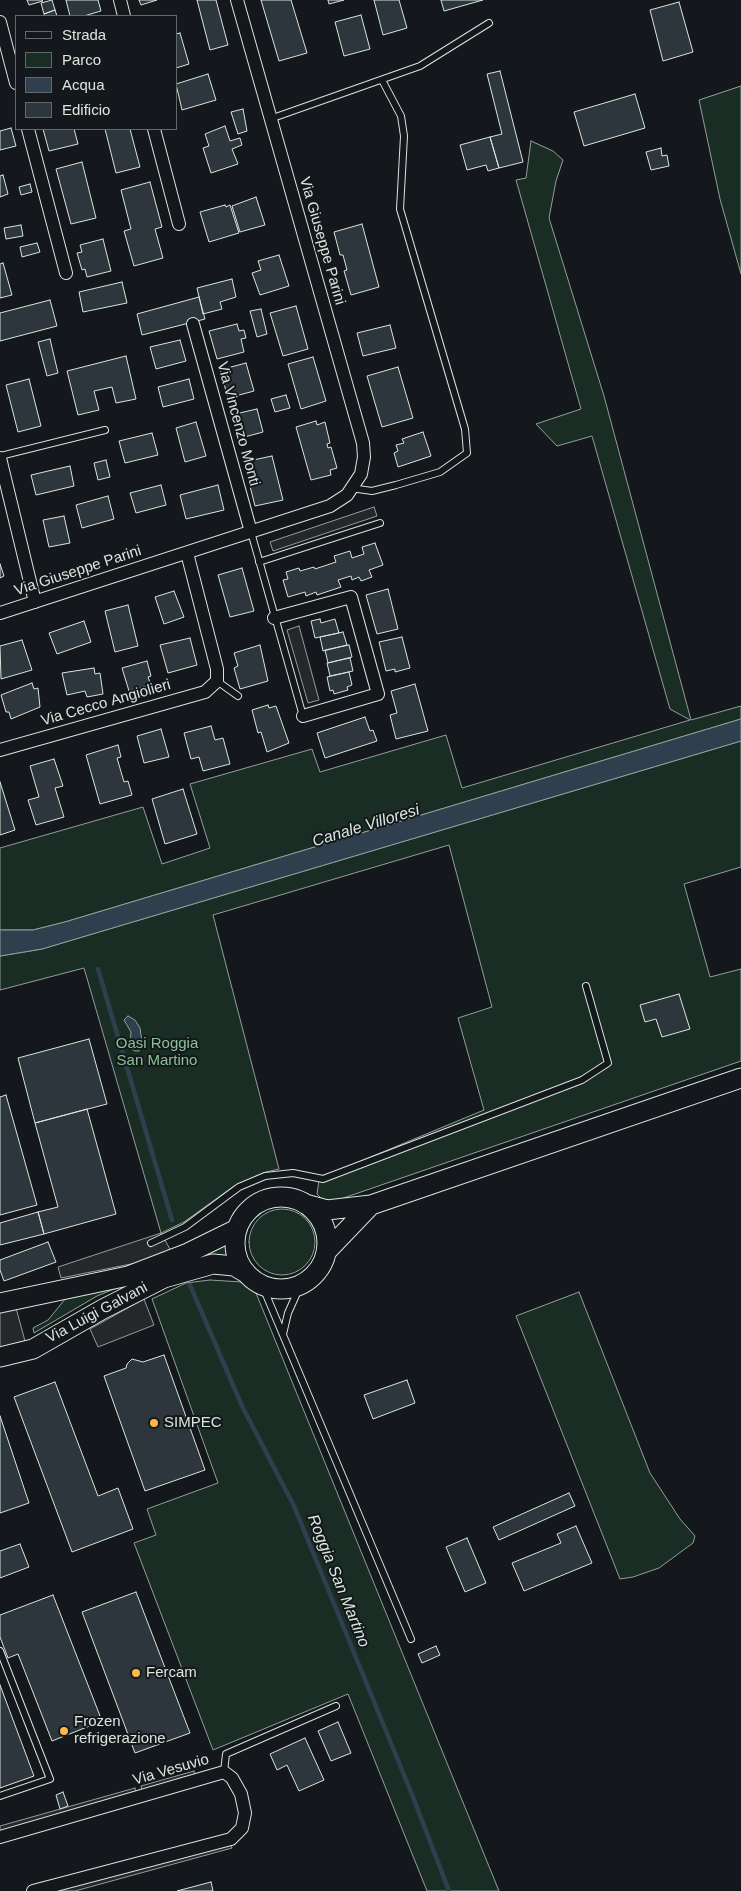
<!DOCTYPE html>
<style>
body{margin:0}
#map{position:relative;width:741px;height:1891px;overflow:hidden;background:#14181c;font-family:Arial,sans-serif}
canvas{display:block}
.legend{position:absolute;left:15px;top:15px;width:162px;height:115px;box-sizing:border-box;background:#14181c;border:1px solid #626a69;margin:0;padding:6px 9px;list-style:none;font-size:15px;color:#d8e6dc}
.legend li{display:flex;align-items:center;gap:10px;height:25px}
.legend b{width:25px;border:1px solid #626a69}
</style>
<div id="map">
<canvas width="741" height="1891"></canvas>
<ul class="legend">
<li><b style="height:6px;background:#14181c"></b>Strada</li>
<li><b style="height:14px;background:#1a2d24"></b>Parco</li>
<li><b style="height:14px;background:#2f3f4d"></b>Acqua</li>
<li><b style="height:14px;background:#2c363c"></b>Edificio</li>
</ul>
</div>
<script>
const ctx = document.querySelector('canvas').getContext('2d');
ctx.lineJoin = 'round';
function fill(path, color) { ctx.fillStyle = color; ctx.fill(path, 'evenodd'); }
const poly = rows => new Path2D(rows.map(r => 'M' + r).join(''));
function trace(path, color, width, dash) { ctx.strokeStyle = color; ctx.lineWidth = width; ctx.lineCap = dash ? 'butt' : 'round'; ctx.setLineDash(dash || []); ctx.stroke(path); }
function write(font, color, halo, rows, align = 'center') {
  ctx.font = font + ' Arial,sans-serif'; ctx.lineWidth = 4; ctx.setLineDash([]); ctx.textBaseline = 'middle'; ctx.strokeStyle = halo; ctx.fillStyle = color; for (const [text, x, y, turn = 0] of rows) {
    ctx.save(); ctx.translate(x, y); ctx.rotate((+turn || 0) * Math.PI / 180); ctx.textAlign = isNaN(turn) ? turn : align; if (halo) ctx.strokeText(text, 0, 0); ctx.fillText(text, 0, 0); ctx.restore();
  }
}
const green = poly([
 [741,86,741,274,720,199,699,100,741,86],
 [531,141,553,151,563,160,556,181,549,218,604,396,691,720,741,706,741,719,65,922,33,930,0,930,0,848,143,807,162,864,210,848,190,784,312,749,320,772,446,735,462,788,690,720,670,709,592,436,557,446,536,424,581,409,516,180,526,178,531,141],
 [741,741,741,867,684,884,710,977,741,969,741,1061,329,1203,326,1203,317,1194,319,1180,325,1176,484,1110,458,1018,492,1007,449,845,213,915,279,1169,266,1172,234,1186,184,1222,161,1233,84,968,0,990,0,956,42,949,741,741],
 '249 1242a33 33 0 1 1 66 0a33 33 0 1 1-66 0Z',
 [228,1241,231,1256,214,1255,198,1258,228,1241],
 [139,1279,97,1296,34,1333,33,1328,48,1320,66,1298,139,1279],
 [210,1280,242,1282,256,1293,499,1891,427,1891,348,1694,213,1750,134,1543,156,1535,147,1509,218,1483,152,1299,186,1283,210,1280],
 [579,1292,650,1473,680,1519,695,1536,693,1543,659,1568,633,1577,620,1579,516,1316,579,1292]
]);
const parking = poly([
 [374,507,377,516,273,551,270,542,374,507],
 [299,626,319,700,308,703,287,630,299,626],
 [161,1233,171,1251,141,1262,61,1278,58,1267,161,1233],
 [144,1299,154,1325,98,1347,90,1329,144,1299],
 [16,1308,25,1341,0,1348,0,1312,16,1308],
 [194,1771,195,1777,142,1791,141,1786,194,1771],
 [135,1788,136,1793,0,1831,0,1826,135,1788],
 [230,1843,232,1848,75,1891,56,1891,230,1843]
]);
const water = poly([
 [741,719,741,741,42,949,0,956,0,930,33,930,65,922,741,719],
 [128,1016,135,1020,140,1028,142,1042,139,1051,135,1051,130,1048,131,1032,124,1020,128,1016]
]);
const stream = poly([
 [98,969,172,1220],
 [190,1285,242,1406,294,1506,413,1797,449,1891]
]);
const building = poly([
 [27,0,42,0,43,1,29,5,27,0],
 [52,0,55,10,44,14,41,3,52,0],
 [66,0,98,0,101,11,84,16,70,16,66,0],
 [139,0,157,0,141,5,139,0],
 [197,0,216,0,228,45,210,50,197,0],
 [261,0,291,0,307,53,279,61,261,0],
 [328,0,344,0,329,4,328,0],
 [374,0,399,0,407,28,383,35,374,0],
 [441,0,483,0,444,11,441,0],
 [679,2,693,52,663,61,650,10,679,2],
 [55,10,57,16,45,16,44,14,55,10],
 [361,15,370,49,344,56,335,22,361,15],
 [180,33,189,64,176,68,176,34,180,33],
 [500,71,523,162,499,168,490,137,502,134,487,74,500,71],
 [208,74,216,100,182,110,176,84,208,74],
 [635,94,645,128,584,146,574,112,635,94],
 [243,109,247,131,238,134,231,112,243,109],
 [225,126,230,141,240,138,242,145,232,149,238,164,211,173,203,148,209,146,205,134,225,126],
 [11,128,16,146,0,150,0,131,11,128],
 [43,129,74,129,78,144,49,151,43,129],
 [105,129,130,129,140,167,116,173,105,129],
 [490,137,499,168,488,171,486,165,467,170,460,145,490,137],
 [661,148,662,156,667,155,669,166,651,170,646,152,661,148],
 [82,162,96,218,71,224,56,169,82,162],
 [3,175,8,194,0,197,0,176,3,175],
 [150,182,162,227,155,229,163,258,134,266,124,231,131,229,121,190,150,182],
 [30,184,32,192,21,195,19,187,30,184],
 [256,197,265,225,240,232,232,206,256,197],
 [225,205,226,207,230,205,239,233,209,242,200,212,225,205],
 [362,224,379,287,351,295,344,271,347,270,343,255,340,255,334,232,362,224],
 [21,225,23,236,6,239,4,228,21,225],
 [103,239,111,271,87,277,85,269,82,270,77,253,82,252,80,245,103,239],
 [37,243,40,252,22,257,20,247,37,243],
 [279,255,289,286,260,295,252,273,261,270,258,261,279,255],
 [3,263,12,295,0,298,0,264,3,263],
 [232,279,236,297,220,302,222,309,203,314,197,288,232,279],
 [122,282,127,303,83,312,79,292,122,282],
 [199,297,205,319,142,335,137,314,199,297],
 [50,300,57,326,0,341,0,313,50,300],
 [296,306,308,349,283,356,270,313,296,306],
 [261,309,267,334,257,337,250,311,261,309],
 [237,324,239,331,244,330,246,338,241,339,244,352,217,359,209,331,237,324],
 [390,325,396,348,363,356,357,333,390,325],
 [50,339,58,373,47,376,38,342,50,339],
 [180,340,186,361,156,369,150,347,180,340],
 [126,356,136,399,116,403,112,387,94,391,99,410,78,415,67,371,126,356],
 [313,357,326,401,301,409,288,364,313,357],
 [246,363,254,391,228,398,220,370,246,363],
 [398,367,413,418,382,427,367,376,398,367],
 [29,379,41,426,18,432,6,385,29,379],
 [189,379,194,399,163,407,158,387,189,379],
 [286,395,290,408,275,412,271,399,286,395],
 [257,409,263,432,241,438,235,414,257,409],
 [316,421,317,425,325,422,330,443,327,444,328,448,331,447,337,468,330,470,331,475,311,480,296,427,316,421],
 [196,422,206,456,185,462,176,428,196,422],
 [423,432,431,456,398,467,394,453,398,451,396,445,404,443,402,439,423,432],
 [152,433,158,455,125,463,119,441,152,433],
 [272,456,283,500,255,506,244,462,272,456],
 [106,460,110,477,98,480,94,463,106,460],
 [70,466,74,486,36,495,31,475,70,466],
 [161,485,166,505,136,513,130,493,161,485],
 [218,485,224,510,186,519,180,495,218,485],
 [108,496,114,519,82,528,76,505,108,496],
 [64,516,70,543,49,547,43,520,64,516],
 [375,543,383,565,369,570,372,577,361,581,359,577,352,580,351,576,338,580,341,587,317,595,316,592,306,596,305,592,288,597,283,580,288,579,286,572,299,568,300,571,314,567,315,569,336,562,334,556,350,551,352,558,364,554,362,547,375,543],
 [0,564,4,576,0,578,0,564],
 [242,568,254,611,230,617,218,575,242,568],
 [388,589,398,629,377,634,366,595,388,589],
 [174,591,184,617,164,624,155,597,174,591],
 [128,605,138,646,115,652,105,611,128,605],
 [320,619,321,623,335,619,339,633,315,638,311,621,320,619],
 [84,621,91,642,57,654,49,633,84,621],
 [343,632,347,645,323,651,320,637,343,632],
 [402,637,410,668,395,672,395,669,386,671,379,642,402,637],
 [190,638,197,665,168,673,160,645,190,638],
 [22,640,32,670,1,679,0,646,22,640],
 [260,645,268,681,240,689,234,668,238,666,234,653,260,645],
 [349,645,352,657,328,663,325,650,349,645],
 [350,658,353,671,330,676,327,663,350,658],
 [147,661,151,676,148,677,151,685,129,691,122,668,147,661],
 [94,668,95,674,100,673,103,694,87,697,85,691,67,695,62,673,94,668],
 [349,672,352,685,347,687,348,690,334,694,333,690,330,691,327,677,349,672],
 [32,683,34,689,38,688,40,707,11,719,9,712,6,712,1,695,32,683],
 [415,684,428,731,396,739,390,715,397,713,391,691,415,684],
 [268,705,269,708,276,706,289,743,267,752,261,732,258,733,252,710,268,705],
 [365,717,370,731,373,730,377,741,325,758,317,733,365,717],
 [211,726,215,740,223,738,230,764,203,771,199,757,191,759,184,733,211,726],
 [161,729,169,757,144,763,137,736,161,729],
 [118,745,121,757,117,758,124,782,128,781,132,795,100,804,86,755,118,745],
 [54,759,63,786,55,788,64,817,36,825,28,800,39,797,30,766,54,759],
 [0,782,15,830,0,835,0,782],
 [183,789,197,834,165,844,152,799,183,789],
 [679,994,690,1029,662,1037,656,1019,645,1022,640,1005,679,994],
 [89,1039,107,1104,35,1123,18,1058,89,1039],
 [6,1095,37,1205,0,1215,0,1097,6,1095],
 [87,1109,116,1214,44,1234,38,1212,58,1207,35,1123,87,1109],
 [38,1212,44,1234,0,1245,0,1223,38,1212],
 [48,1242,56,1262,4,1281,0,1270,0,1260,48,1242],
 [164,1355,205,1470,145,1491,104,1376,126,1368,127,1364,132,1359,143,1362,164,1355],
 [407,1380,415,1403,373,1419,364,1395,407,1380],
 [55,1382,98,1496,118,1488,133,1529,72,1552,14,1397,55,1382],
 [0,1416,29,1503,0,1513,0,1416],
 [569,1493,575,1506,499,1540,493,1527,569,1493],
 [576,1526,592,1563,524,1591,512,1563,561,1543,557,1534,576,1526],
 [467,1538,486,1583,465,1592,446,1547,467,1538],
 [20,1544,29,1567,0,1578,0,1551,20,1544],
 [136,1592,190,1733,135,1753,82,1612,136,1592],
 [53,1595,102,1721,52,1741,18,1654,8,1658,0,1637,0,1615,53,1595],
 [436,1646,440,1655,422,1663,418,1654,436,1646],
 [0,1685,34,1776,0,1788,0,1685],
 [338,1722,351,1753,331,1761,318,1731,338,1722],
 [305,1738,324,1780,299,1791,287,1765,277,1770,270,1754,305,1738],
 [63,1792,68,1806,60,1809,56,1795,63,1792],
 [211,1882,213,1891,177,1891,211,1882]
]);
const lane = poly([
 [270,119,420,66,489,23],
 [0,456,105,430],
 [351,488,372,491,396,485,440,472,467,453,465,429,400,209,404,136,401,116,382,80],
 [251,532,303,716],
 [259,562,380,523],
 [217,681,238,696],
 [151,1243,185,1227,239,1187,265,1176,293,1173,323,1179,582,1080,608,1063,586,986],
 [262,1285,411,1639],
 [283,1334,288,1313,297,1293,306,1281],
 [0,1651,50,1779,0,1796],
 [224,1772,226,1754,336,1706]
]);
const street = poly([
 [120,0,124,16],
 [0,22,16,83],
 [28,129,66,273],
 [154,129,179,224],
 [193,324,251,532],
 [0,458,35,602],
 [0,613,330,506,347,495,361,474,364,457,363,443,237,0],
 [274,618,351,597,378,694,303,716],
 [0,750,205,692,217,681,217,669,187,553],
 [0,1837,224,1772,232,1778,241,1794,245,1813,242,1828,231,1839,33,1891]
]);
const secondary = poly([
 '235 1243a46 46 0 1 1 92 0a46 46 0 1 1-92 0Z',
 [305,1204,327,1210,371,1205,741,1078],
 [326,1252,371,1205],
 [0,1303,128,1276,188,1253,237,1229],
 [0,1357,33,1349,103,1309,164,1278,213,1264,234,1266,246,1273]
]);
const markers = [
 [154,1423,5,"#ffb74d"],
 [136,1673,5,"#ffb74d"],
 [64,1731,5,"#ffb74d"]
];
const streetNames = [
 ["Via Giuseppe Parini",322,241,74],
 ["Via Vincenzo Monti",238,424,75],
 ["Via Giuseppe Parini",78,571,-18],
 ["Via Cecco Angiolieri",106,703,-16],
 ["Via Luigi Galvani",97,1313,-28],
 ["Via Vesuvio",171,1770,-16]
];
const parkNames = [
 ["Oasi Roggia",157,1044],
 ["San Martino",157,1061]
];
const poiNames = [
 ["SIMPEC",164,1423],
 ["Fercam",146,1673],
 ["Frozen",74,1722],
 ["refrigerazione",74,1739]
];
const waterNames = [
 ["Canale Villoresi",366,826,-17],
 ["Roggia San Martino",338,1581,68]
];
fill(green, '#1a2d24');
trace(green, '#939e99', 1);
fill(parking, '#24282b');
trace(parking, '#939e99', 1);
fill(water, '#2f3f4d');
trace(water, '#939e99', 1);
trace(stream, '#2f3f4d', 4.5);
fill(building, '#2c363c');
trace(building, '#d8e6dc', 1);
trace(lane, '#d8e6dc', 8);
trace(street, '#d8e6dc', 14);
trace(secondary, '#d8e6dc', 21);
trace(lane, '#14181c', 6);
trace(street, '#14181c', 12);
trace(secondary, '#14181c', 19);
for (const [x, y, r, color] of markers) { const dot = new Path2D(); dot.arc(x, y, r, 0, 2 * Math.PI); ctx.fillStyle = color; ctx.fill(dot); trace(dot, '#14181c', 2); }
write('15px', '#d8e6dc', '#14181c', streetNames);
write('15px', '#8ac095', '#14181c', parkNames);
write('15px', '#d8e6dc', '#14181c', poiNames, 'left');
write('italic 16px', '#d8e6dc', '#14181c', waterNames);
</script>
